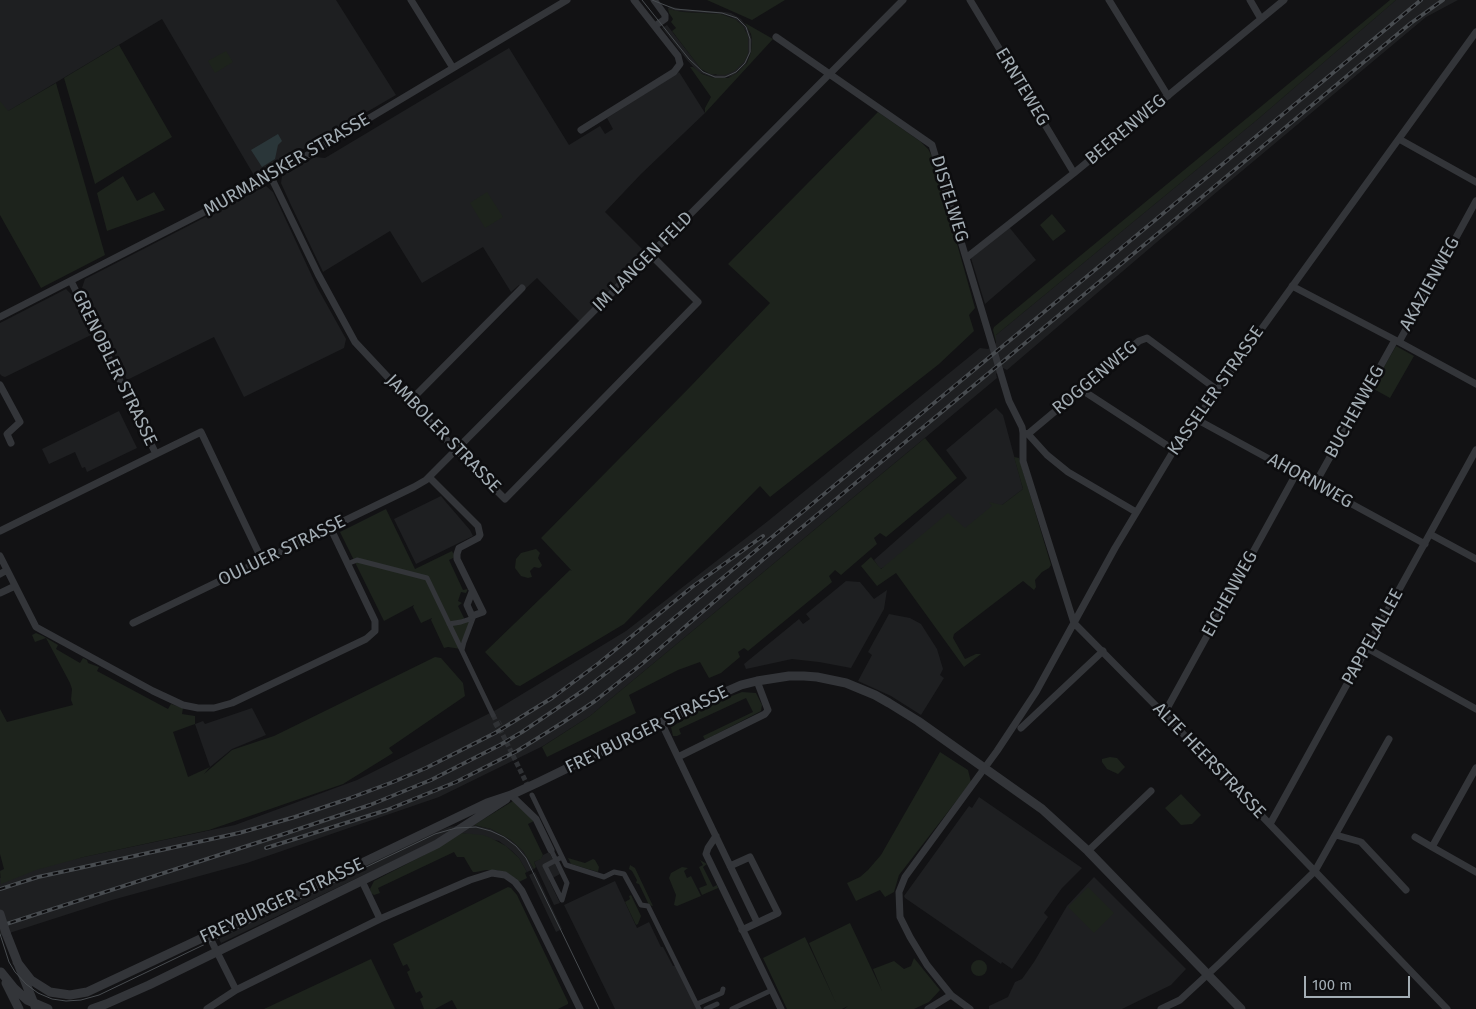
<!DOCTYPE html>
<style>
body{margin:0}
#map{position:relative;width:1476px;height:1009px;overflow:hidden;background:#121214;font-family:"Fira Sans",sans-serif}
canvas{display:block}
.scale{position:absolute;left:1304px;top:976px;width:106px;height:22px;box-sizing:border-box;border:2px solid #a3adb4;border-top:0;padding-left:6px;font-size:15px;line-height:18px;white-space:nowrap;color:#a3adb4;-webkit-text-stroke:4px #0d0d0f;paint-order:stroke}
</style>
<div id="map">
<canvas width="1476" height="1009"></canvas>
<div class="scale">100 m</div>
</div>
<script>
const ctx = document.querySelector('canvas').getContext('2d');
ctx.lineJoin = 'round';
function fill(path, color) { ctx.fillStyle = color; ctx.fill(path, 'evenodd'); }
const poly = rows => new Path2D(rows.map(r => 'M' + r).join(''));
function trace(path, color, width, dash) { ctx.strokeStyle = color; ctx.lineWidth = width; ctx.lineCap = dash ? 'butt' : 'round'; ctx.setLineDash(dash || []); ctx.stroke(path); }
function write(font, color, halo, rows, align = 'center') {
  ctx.font = font + ' "Fira Sans",sans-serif'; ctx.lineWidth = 5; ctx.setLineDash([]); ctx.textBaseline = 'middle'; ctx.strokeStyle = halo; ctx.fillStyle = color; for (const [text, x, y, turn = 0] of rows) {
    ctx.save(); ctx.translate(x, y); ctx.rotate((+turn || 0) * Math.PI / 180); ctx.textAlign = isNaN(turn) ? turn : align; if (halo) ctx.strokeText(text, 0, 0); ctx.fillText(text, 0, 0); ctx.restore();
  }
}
const built = poly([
 [0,0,336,0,396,95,255,177,162,19,0,116],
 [1396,0,1458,0,1426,17,1157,242,1007,370,1003,368,996,374,997,378,590,716,543,746,439,797,247,863,112,900,0,936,0,878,36,867,235,825,357,780,496,710,626,631,768,521,980,348,988,349,996,343,996,335,1258,119],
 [669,6,681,9,725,12,731,13,741,19,748,28,752,40,751,52,745,66,733,76,723,78,714,78,698,72,687,60,662,28,667,25,701,69,705,72,716,75,748,48,746,31,739,22,731,17,721,14,675,11,668,9],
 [509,48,569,145,600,126,605,134,613,129,607,118,679,72,705,113,641,174,605,212,649,256,582,324,537,278,524,290,519,285,511,292,483,247,422,283,390,231,323,272,290,203,281,183,282,176,315,157,325,158],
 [266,186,273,192,317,287,346,339,344,348,244,397,214,337,127,380,82,288,85,279],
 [1009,227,1036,260,985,304,971,258],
 [66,289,72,295,91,335,5,377,2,376,0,374,0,323],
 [996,408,1003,415,1023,489,1002,505,965,529,880,569,874,560,967,478,946,450],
 [119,411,137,448,87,472,85,467,82,468,75,452,49,464,42,449],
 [441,496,445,501,470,530,473,536,416,564,394,519],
 [846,581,860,582,874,599,887,590,884,609,851,668,819,662,792,659,746,669,744,664,799,619,803,624,810,619,806,614],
 [889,614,910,618,921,624,937,649,943,669,940,675,944,678,921,715,891,696,858,681,872,655,868,652],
 [252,708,266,735,232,749,210,767,195,724,203,721,205,724],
 [979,797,1082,868,1062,888,1044,913,1048,917,1012,969,1002,962,1001,964,905,898,904,896,969,806,972,808],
 [464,825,435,841,221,943,218,937,434,833,449,827],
 [474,825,491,829,511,840,523,851,534,869,527,872,519,858,512,851,499,841,462,833],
 [549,852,560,874,549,880,560,903,554,905,534,862,540,859,543,855],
 [535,872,562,929,556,932,529,875],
 [1094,877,1186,969,1171,985,1122,1009,989,1009,989,1006,1008,997,1015,982,1022,979,1034,962,1067,906],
 [615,881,637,928,649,922,661,947,663,947,673,966,677,965,699,1009,615,1009,564,905]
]);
const green = poly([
 [707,0,785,0,752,20],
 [1390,0,1396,0,1258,119,996,335,996,342,993,330,994,327],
 [668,9,683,12,721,14,735,19,743,26,748,36,748,53,744,62,734,71,725,75,710,74,701,69,672,31,676,28,671,22,673,19,669,13],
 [745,23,773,39,705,113,705,108,711,97,690,67,693,67,702,74,714,78,728,78,737,73,747,63,751,52,752,40,751,34],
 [119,45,172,137,95,184,64,78],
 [226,51,233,62,215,73,208,61],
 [56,83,105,255,41,288,0,215,0,101,8,111],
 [878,112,921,142,928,149,933,158,975,308,969,315,974,331,939,364,770,497,760,486,624,624,520,686,516,685,485,652,570,570,572,571,541,538,691,386,770,303,728,264],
 [123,176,137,201,154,192,165,210,107,231,97,193],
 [487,192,503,217,485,228,470,203],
 [1052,214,1066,231,1053,241,1040,225],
 [1396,346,1414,356,1390,398,1372,388],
 [925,438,957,478,886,537,880,533,874,538,877,544,841,575,835,570,829,576,832,582,748,651,744,648,738,652,740,657,721,673,709,678,700,662,678,670,629,695,636,713,547,757,542,747,590,716],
 [1014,457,1019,458,1051,565,1049,568,1042,572,1035,580,1036,587,1034,590,1023,581,954,634,953,638,965,659,976,654,981,654,964,667,896,573,877,586,861,566,871,557,881,569,948,513,965,528,992,506,989,502,1002,505,1023,489],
 [386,509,415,569,452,551,455,557,449,560,463,590,468,589,466,593,461,592,458,601,462,603,458,606,465,620,471,622,461,649,448,647,444,648,431,620,432,618,421,623,413,607,414,605,384,621,340,532],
 [536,549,540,553,538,558,542,565,541,567,539,568,534,567,530,571,532,577,528,578,521,576,515,568,516,559,521,553],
 [36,633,43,636,58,645,56,649,80,663,83,658,87,660,88,663,99,667,97,671,168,709,171,704,183,708,182,714,195,716,195,724,173,732,188,777,210,767,204,774,232,750,274,736,435,657,441,658,463,683,465,696,389,748,393,753,343,784,209,830,84,857,36,870,1,884,0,871,4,869,0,854,0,709,7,722,73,705,71,700,72,689,70,683,46,638,35,642,32,635],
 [742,692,756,693,762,705,761,711,705,740,703,736,753,712,746,698,679,729,681,734,677,736,673,736,671,727,711,704],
 [940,752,968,770,971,782,899,875,894,892,885,897,880,890,856,901,847,883,860,877,868,870,881,855],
 [1110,757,1117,758,1125,767,1118,774,1107,769,1102,762,1102,759],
 [1181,794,1201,815,1192,824,1181,825,1165,808],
 [513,801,534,821,528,824,543,855,541,859,534,862,536,867,534,869,523,851,511,840,491,829,474,825],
 [462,833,483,835,491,838,506,846,519,858,527,872,525,873,527,878,519,882,517,879,497,870,486,870,476,872,473,872,471,869,464,857,457,857,454,852,378,888,380,893,374,895,371,893,370,889,374,881,424,855],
 [568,858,585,863,593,859,595,860,599,867,598,872,571,864],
 [700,860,707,864,703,867,713,887,717,885,718,888,702,895,699,888,707,885,699,867,703,865],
 [630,865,635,868,653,906,649,905,639,884,636,883,637,880,632,871,629,869],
 [682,867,688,868,684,871,687,878,691,876,701,896,677,906,674,905,676,895,669,878,671,873],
 [508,887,511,888,517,895,568,1002,568,1004,558,1009,457,1009,452,1000,435,1009,424,1009,420,999,423,997,420,991,416,993,407,972,410,970,407,964,403,966,393,944],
 [1088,887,1114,913,1094,933,1068,907],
 [631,895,641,916,638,924,636,925,625,902,630,899,629,896],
 [850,923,882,991,873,969,894,961,904,969,911,966,914,958,940,990,929,1002,914,1009,844,1009,848,1006,842,1009,787,1009,763,958,805,937,836,1003,809,943],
 [371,959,395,1009,264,1009],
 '971 968a8 8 0 1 1 16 0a8 8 0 1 1-16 0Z'
]);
const water = poly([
 [278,134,282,141,278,145,275,159,262,167,251,150]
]);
const pedestrianTunnel = poly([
 [493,715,529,788],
 [494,726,501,722]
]);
const pedestrian = poly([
 [347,564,357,560,427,578,493,715],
 [449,624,461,622,473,618],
 [462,650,464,642,473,618],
 [532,795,566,865,604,877,614,872,624,874,641,905,648,906,699,1009],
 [551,850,567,883,562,900],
 [562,857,545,866,562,900],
 [697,1004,722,993,723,989],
 [706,1009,717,1004],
 [732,1009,772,990]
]);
const minor = poly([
 [411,0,453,68],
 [654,0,665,15,665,19,655,26],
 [970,0,1074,173],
 [1109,0,1168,96],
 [1250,0,1261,19],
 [776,37,932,145,1009,401,1022,427,1023,433,1023,461,1074,623,1164,714,1447,1009],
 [581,130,674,72,680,64,678,56,634,0],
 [1399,139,1476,182],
 [271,177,318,274,355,342,456,450,505,499,698,302,650,254],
 [966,258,1074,173,1284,0],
 [71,281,156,454,201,432,262,560],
 [1292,286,1399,342,1476,384],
 [0,317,259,184,567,0],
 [1399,342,1476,201],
 [0,385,20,422,7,434,11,443],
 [1082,390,1174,450],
 [410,401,522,288],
 [1196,419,1425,544],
 [1023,433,1028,434,1139,341,1147,338,1216,389],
 [1028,434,1047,455,1068,472,1136,512],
 [429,477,478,526,480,535,478,538,459,548,457,554,457,559,483,612,472,616,467,605,472,592],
 [1315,484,1395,340],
 [0,531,156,454],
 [1430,534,1476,559],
 [0,556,36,627,153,691,183,705,198,708,214,708,232,703,366,639,375,631,375,621,330,527],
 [0,574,7,570],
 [0,593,15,586],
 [133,623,414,487,426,480,903,0],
 [1367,648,1476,709],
 [1164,714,1296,474],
 [661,722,757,922],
 [1021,728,1103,651],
 [678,757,765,714,768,710,757,681],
 [1476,768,1432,847,1476,872],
 [511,795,536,819,551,850],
 [1270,824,1476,450],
 [1336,835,1361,842,1406,890],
 [716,836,708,848,706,854,781,1009],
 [1415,837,1432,847],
 [1088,851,1151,791],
 [730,866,750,857,778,913,742,930],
 [362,881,380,919],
 [209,936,236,990],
 [207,1009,236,990,380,919,470,880,492,873,505,875,515,882,522,891,580,1009],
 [928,1009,951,995],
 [970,1009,951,995,927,965,910,937,900,917,899,892,905,877,997,751,1036,692,1115,548,1174,450,1476,32],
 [1161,1009,1180,1000,1220,963,1315,871,1389,739]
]);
const tertiary = poly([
 [6,933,36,1009],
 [17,962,31,980,50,992,70,995,87,992,341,873,487,803,511,795,539,782,716,696,741,685,757,681,789,676,804,676,817,677,846,683,875,695,889,703,918,721,1042,809,1088,851,1241,1009],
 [1,972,14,988,27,1000,48,1009],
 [6,983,19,1009],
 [92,1009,106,1004,149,985,437,844,506,799]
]);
const tram = poly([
 [642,0,689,59,703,72,715,77,725,77,736,72,745,63,750,52,750,39,746,27,737,18,722,13,675,9,652,0],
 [0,934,9,962,15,972,26,984,38,993,52,999,66,1001,81,1000,99,995,435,834,456,828,476,827,491,831,504,837,516,846,526,858,599,1009]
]);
const rail = poly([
 [266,848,387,810,456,782,517,751,562,723,595,701,643,663,766,557,1184,212,1353,71,1411,23,1443,0],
 [0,889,38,877,75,869,239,833,295,817,345,800,393,782,426,768,495,733,552,698,599,663,692,587,763,536],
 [0,926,281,835,370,805,431,780,500,745,522,732,584,690,632,653,1421,0]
]);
const tertiaryBridge = poly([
 [0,914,6,933]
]);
const streetNames = [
 ["ERNTEWEG",1022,87,59],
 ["BEERENWEG",1126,130,-40],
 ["MURMANSKER STRASSE",287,165,-30],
 ["DISTELWEG",949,199,73],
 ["IM LANGEN FELD",643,262,-45],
 ["AKAZIENWEG",1430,284,-61],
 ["GRENOBLER STRASSE",114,368,64],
 ["ROGGENWEG",1095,378,-40],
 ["KASSELER STRASSE",1216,391,-55],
 ["BUCHENWEG",1355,412,-61],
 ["JAMBOLER STRASSE",443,434,46],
 ["AHORNWEG",1310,481,29],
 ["OULUER STRASSE",282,551,-26],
 ["EICHENWEG",1230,594,-61],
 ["PAPPELALLEE",1373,637,-61],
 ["FREYBURGER STRASSE",647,730,-26],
 ["ALTE HEERSTRASSE",1209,761,46],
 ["FREYBURGER STRASSE",282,901,-25]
];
fill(built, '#1e1f21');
fill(green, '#1d231c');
fill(water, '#2a3639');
trace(pedestrianTunnel, '#2f3134', 5, [5, 2.5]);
trace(pedestrian, '#333539', 5);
trace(minor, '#333539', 7);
trace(tertiary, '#333539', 9);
trace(tram, '#484c50', 1);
trace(rail, '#484c50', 4);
trace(rail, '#0d0d0f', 2, [5.5]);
trace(tertiaryBridge, '#333539', 9);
write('18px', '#a3adb4', '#0d0d0f', streetNames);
</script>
